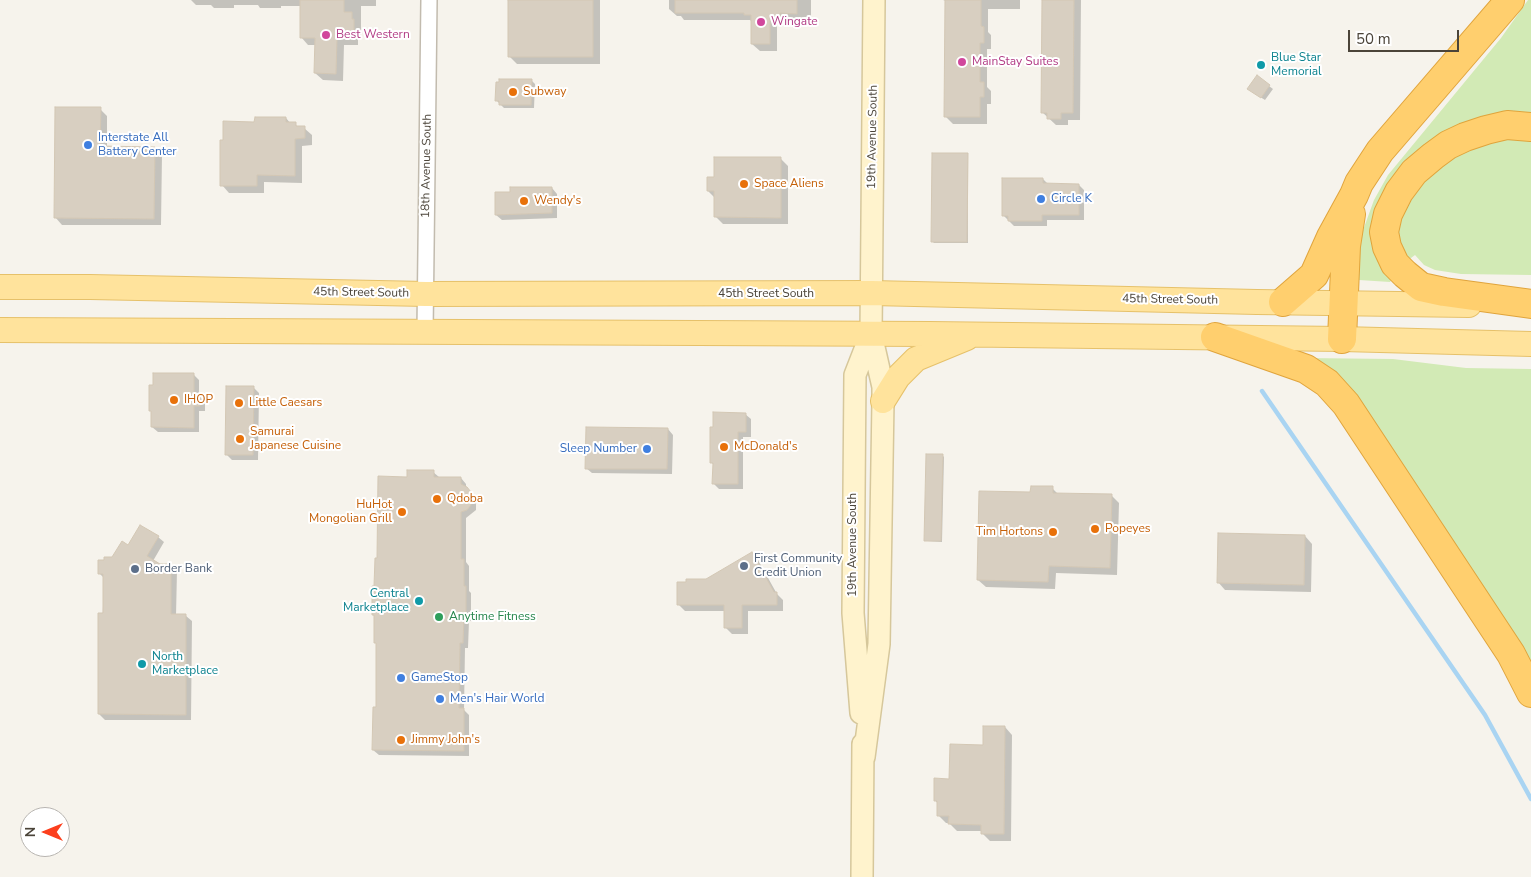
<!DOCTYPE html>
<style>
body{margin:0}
#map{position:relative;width:1531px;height:877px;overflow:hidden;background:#f6f3ec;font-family:"Nunito Sans",sans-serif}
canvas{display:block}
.north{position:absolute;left:20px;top:807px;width:50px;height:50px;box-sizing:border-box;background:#fff;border:1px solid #b7b4b0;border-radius:50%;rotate:270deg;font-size:14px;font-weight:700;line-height:20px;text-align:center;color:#4b4439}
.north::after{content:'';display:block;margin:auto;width:18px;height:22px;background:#fc3f1d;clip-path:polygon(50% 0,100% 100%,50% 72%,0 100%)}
.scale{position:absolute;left:1348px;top:30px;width:111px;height:22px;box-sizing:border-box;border:2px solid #4b4439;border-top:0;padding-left:6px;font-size:15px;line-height:18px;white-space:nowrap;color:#4b4439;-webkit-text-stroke:4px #fff;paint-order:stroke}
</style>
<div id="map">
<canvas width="1531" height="877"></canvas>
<div class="north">N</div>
<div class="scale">50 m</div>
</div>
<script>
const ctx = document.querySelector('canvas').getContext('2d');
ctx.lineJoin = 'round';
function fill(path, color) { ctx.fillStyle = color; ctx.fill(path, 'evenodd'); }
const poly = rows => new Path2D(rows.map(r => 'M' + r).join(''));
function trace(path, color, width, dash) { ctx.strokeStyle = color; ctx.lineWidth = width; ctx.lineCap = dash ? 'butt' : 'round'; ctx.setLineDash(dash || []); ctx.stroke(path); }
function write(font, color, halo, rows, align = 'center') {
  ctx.font = font + ' "Nunito Sans",sans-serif'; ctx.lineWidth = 4; ctx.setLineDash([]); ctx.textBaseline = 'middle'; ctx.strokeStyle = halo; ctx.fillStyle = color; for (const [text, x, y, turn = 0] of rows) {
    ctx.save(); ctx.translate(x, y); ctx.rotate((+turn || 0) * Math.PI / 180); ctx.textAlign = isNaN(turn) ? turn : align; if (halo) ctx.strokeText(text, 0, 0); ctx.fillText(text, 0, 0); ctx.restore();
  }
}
const green = poly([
 [1528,0,1531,0,1531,116,1398,177,1395,275,1390,282,1359,280,1358,244,1374,200,1388,175,1501,38],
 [1531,136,1531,275,1461,274,1435,270,1424,265,1415,255,1407,261,1400,246,1397,222,1416,180,1478,140],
 [1304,358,1393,359,1466,368,1531,369,1531,673]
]);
const shadow = poly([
 [191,0,376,0,376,6,361,6,361,39,358,39,358,45,344,45,343,81,323,80,315,73,316,45,308,45,301,37,301,6,281,6,281,8,260,8,258,5,234,5,234,8,214,8,211,5,196,5],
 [510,0,600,0,600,64,517,64,509,56],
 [669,0,811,0,811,17,804,17,804,21,787,20,787,23,777,23,777,51,760,51,752,44,752,22,750,20,684,20,681,16,677,16,669,9],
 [943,0,1020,0,1020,9,988,9,988,32,991,35,991,49,987,49,987,87,991,91,991,104,987,104,987,124,953,124,945,116,946,1],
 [1043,0,1081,0,1080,120,1068,120,1068,125,1056,125,1042,112],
 [531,80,535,84,534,108,504,108,497,101],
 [1269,86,1273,89,1265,100,1252,92],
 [100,109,107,116,107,147,154,148,162,155,161,225,62,225,55,217],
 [286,118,291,124,304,128,312,135,312,145,302,146,302,183,264,182,264,193,229,193,222,185,256,123],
 [967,154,968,156,968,243,934,243,932,241],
 [781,159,788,166,788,224,723,224,715,216,715,198,708,191],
 [1043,179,1048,184,1079,185,1084,190,1084,220,1047,220,1047,226,1014,226,1003,215],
 [552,188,557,194,557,218,502,220,496,215,511,193],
 [194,375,199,380,199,396,205,402,205,411,199,411,199,432,158,432,152,427,152,412,150,410],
 [253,387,259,393,258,460,232,460,226,454],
 [745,414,751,419,751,437,743,437,743,489,719,489,713,483,714,465,711,462],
 [668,429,673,435,672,474,592,473,586,468],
 [943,456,944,457,942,542,927,541,925,540],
 [433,472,439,477,461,478,466,484,466,488,476,499,476,510,466,518,466,562,469,566,469,591,471,593,471,621,469,621,468,648,465,648,464,710,469,715,469,756,379,755,373,750,377,709,377,644,375,617,373,615,378,559,408,478],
 [1052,488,1058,494,1111,495,1119,503,1117,575,1056,573,1055,589,986,587,978,580,1032,493],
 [1305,536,1312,544,1311,592,1225,590,1218,582],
 [158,537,164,542,153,561,160,565,171,565,177,571,176,616,186,616,192,621,191,720,105,720,99,714,104,578,99,573,105,561,113,558,129,546],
 [752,554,758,560,777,594,783,600,783,611,748,611,748,634,732,634,725,627,725,611,685,611,678,604,706,581],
 [1005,727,1012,735,1011,841,990,841,983,834,983,831,957,831,949,823,946,823,938,815,938,804,935,800,950,780]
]);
const stream = poly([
 [1262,391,1485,715,1531,799]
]);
const building = poly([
 [300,0,344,0,344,12,352,12,352,19,354,19,354,32,352,32,352,38,337,38,336,74,314,73,315,38,300,38,300,0],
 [508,0,593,0,593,57,508,57,508,0],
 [675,0,797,0,797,14,780,13,780,16,770,16,770,44,751,44,751,15,744,15,744,13,675,13,675,0],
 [945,0,981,0,981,26,984,27,984,43,980,43,980,82,984,82,984,97,980,97,980,117,944,117,945,0],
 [1042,0,1074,0,1073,113,1061,113,1061,119,1047,119,1047,113,1041,113,1042,0],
 [1257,75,1270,85,1261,98,1247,89,1257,75],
 [499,79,532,79,531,105,499,105,499,101,495,101,496,82,499,82,499,79],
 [55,107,101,107,100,146,155,147,154,219,54,218,55,107],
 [255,117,286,117,286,122,296,122,296,126,305,126,305,138,295,139,295,176,257,175,257,186,220,186,220,140,223,140,223,121,254,122,255,117],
 [932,153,968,153,967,242,931,242,932,153],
 [714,157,781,157,781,218,714,217,714,191,707,191,707,177,714,177,714,157],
 [1002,178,1043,178,1043,183,1079,184,1079,215,1042,215,1042,221,1008,221,1008,216,1002,216,1002,178],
 [510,187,552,187,552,213,495,215,495,192,510,192,510,187],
 [153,373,194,373,194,395,200,395,200,406,194,406,194,428,151,427,151,411,149,411,149,385,153,385,153,373],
 [226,386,254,386,253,455,225,455,226,386],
 [713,412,746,413,746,432,738,432,738,484,712,484,713,463,710,463,710,427,713,427,713,412],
 [586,427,668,428,667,469,585,469,586,427],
 [926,454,943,454,941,541,924,541,926,454],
 [407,470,434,470,434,477,461,477,461,484,467,487,471,492,471,505,467,510,461,512,461,559,464,559,464,586,466,586,466,616,464,616,463,643,460,643,459,708,464,708,464,751,372,750,373,707,376,707,376,643,374,643,374,615,372,615,372,586,374,586,375,558,377,558,378,476,407,477,407,470],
 [1031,486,1053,486,1053,493,1112,494,1110,568,1049,566,1048,582,977,580,979,491,1030,492,1031,486],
 [140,525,159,536,147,556,160,564,171,564,171,614,186,614,186,715,98,714,98,613,103,613,103,574,98,574,98,560,104,560,104,557,112,557,122,541,128,545,140,525],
 [1218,533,1305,535,1304,585,1217,583,1218,533],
 [752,552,774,592,777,592,777,605,742,605,742,628,724,628,724,605,677,605,677,582,686,582,686,579,706,579,752,552],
 [983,726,1005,726,1004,834,981,834,981,825,948,824,949,816,937,816,937,801,934,801,934,778,949,779,950,744,983,745,983,726]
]);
const street = poly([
 [425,332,429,0]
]);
const secondary = poly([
 [861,713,853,613,855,375,871,334],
 [864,757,879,644,883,401,883,387,871,334,874,0],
 [862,877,863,744]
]);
const primary = poly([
 [0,287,90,287,426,294,872,293,1257,302,1469,305],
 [0,330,930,334,1342,339,1531,344],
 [883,401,898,377,916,359,967,338]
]);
const highway = poly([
 [1531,127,1507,125,1486,130,1465,137,1448,145,1433,156,1414,172,1399,192,1388,214,1384,232,1387,247,1395,264,1405,274,1421,287,1444,292,1531,304],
 [1283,302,1314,275,1331,237,1354,195,1359,183,1380,151,1510,0],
 [1215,337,1306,369,1327,383,1346,404,1511,654,1531,693],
 [1342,339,1346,246,1351,214]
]);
const markers = [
 [761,22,5,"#d1479c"],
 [326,35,5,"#d1479c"],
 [962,62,5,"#d1479c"],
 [1261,65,5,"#0f9aa8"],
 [513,92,5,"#e8710a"],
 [88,145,5,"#3f7fe0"],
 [744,184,5,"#e8710a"],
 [1041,199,5,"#3f7fe0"],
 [524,201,5,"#e8710a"],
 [174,400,5,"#e8710a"],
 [239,403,5,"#e8710a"],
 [240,439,5,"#e8710a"],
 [724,447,5,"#e8710a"],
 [647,449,5,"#3f7fe0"],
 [437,499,5,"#e8710a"],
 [402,512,5,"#e8710a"],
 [1095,529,5,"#e8710a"],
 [1053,532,5,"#e8710a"],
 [744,566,5,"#5c6f8a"],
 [135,569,5,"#5c6f8a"],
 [419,601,5,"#0f9aa8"],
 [439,617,5,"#2e9e5b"],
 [142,664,5,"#0f9aa8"],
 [401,678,5,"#3f7fe0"],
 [440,699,5,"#3f7fe0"],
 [401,740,5,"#e8710a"]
];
const hotelNames = [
 ["Wingate",771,22],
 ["Best Western",336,35],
 ["MainStay Suites",972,62]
];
const cultureNames = [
 ["Blue Star",1271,58],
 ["Memorial",1271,72],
 ["Central",409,594,"right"],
 ["Marketplace",409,608,"right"],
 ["North",152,657],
 ["Marketplace",152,671]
];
const foodNames = [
 ["Subway",523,92],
 ["Space Aliens",754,184],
 ["Wendy's",534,201],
 ["IHOP",184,400],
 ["Little Caesars",249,403],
 ["Samurai",250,432],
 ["Japanese Cuisine",250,446],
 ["McDonald's",734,447],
 ["Qdoba",447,499],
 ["HuHot",392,505,"right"],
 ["Mongolian Grill",392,519,"right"],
 ["Popeyes",1105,529],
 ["Tim Hortons",1043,532,"right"],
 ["Jimmy John's",411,740]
];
const streetNames = [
 ["19th Avenue South",873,137,-89],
 ["18th Avenue South",427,166,-89],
 ["45th Street South",361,293,1],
 ["45th Street South",766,294],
 ["45th Street South",1170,300,1],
 ["19th Avenue South",853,545,-90]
];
const shopNames = [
 ["Interstate All",98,138],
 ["Battery Center",98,152],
 ["Circle K",1051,199],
 ["Sleep Number",637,449,"right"],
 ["GameStop",411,678],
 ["Men's Hair World",450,699]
];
const serviceNames = [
 ["First Community",754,559],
 ["Credit Union",754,573],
 ["Border Bank",145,569]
];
const leisureNames = [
 ["Anytime Fitness",449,617]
];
fill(green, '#d2eab5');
fill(shadow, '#0003');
trace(stream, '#a9d4f2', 4.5);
fill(building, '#d8cfc1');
trace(building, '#d3c7b4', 1);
trace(street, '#c2bbae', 18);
trace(secondary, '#d6c79b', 24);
trace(primary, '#e6c16a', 26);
trace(highway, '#e0a43c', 30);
trace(street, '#fff', 15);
trace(secondary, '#fff3cd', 21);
trace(primary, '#ffe39c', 24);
trace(highway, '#ffcf6e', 28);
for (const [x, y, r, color] of markers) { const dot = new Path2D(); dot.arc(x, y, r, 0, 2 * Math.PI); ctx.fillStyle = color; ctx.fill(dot); trace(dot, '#fff', 2); }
write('12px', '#b23c85', '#fff', hotelNames, 'left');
write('12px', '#0d838f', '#fff', cultureNames, 'left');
write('12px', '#c56008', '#fff', foodNames, 'left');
write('12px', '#4b4439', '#fff', streetNames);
write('12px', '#366cbe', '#fff', shopNames, 'left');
write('12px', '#4e5e75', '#fff', serviceNames, 'left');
write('12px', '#27864d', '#fff', leisureNames, 'left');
</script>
